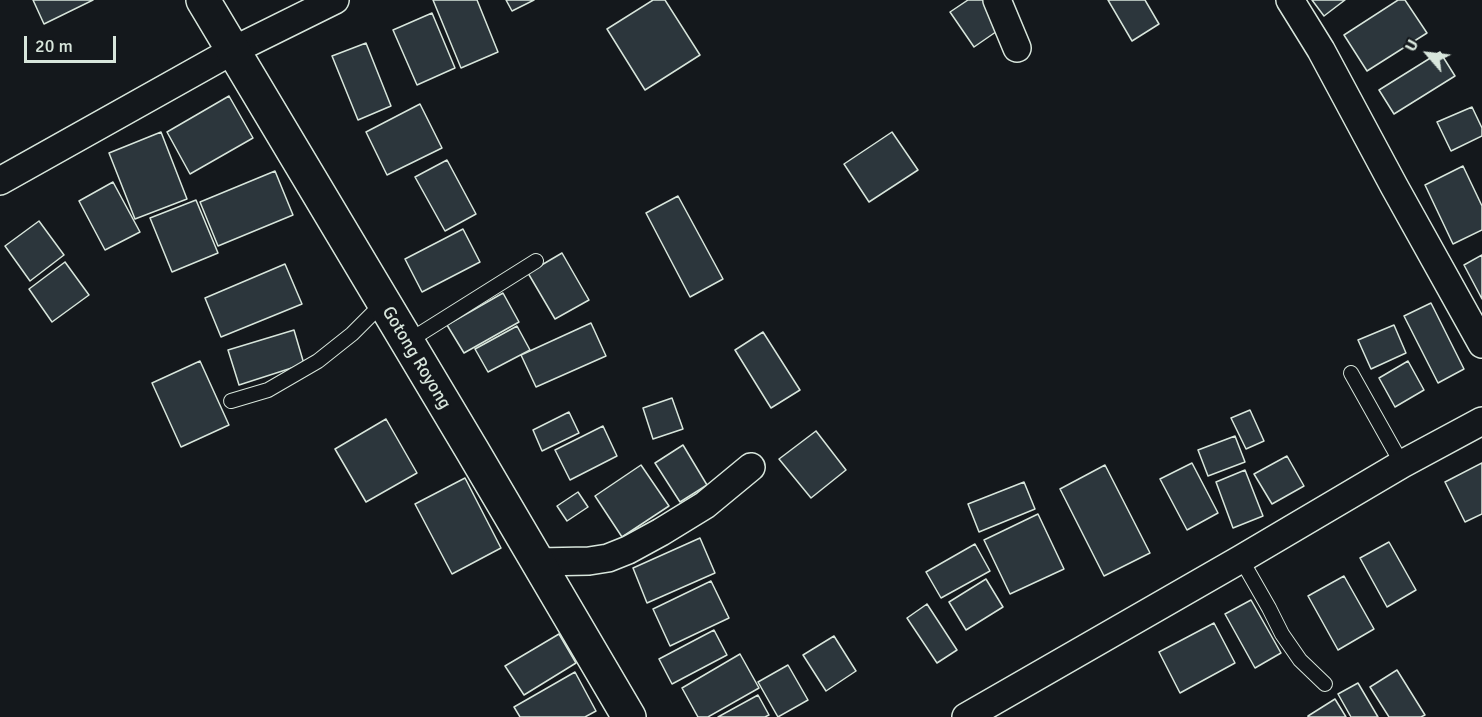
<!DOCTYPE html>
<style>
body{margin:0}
#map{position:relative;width:1482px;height:717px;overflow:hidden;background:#14181c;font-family:Signika,sans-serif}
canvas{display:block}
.north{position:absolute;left:1398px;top:24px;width:60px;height:60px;-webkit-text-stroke:4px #14181c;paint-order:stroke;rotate:298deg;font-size:16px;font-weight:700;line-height:24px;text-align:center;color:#d8e6dc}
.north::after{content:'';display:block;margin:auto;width:21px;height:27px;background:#d8e6dc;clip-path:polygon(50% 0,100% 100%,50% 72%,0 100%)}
.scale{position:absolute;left:24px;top:36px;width:92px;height:27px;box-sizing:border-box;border:3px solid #d8e6dc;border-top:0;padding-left:8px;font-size:18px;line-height:21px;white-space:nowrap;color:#d8e6dc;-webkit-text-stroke:4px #14181c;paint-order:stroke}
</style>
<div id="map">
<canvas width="1482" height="717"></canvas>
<div class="north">U</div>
<div class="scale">20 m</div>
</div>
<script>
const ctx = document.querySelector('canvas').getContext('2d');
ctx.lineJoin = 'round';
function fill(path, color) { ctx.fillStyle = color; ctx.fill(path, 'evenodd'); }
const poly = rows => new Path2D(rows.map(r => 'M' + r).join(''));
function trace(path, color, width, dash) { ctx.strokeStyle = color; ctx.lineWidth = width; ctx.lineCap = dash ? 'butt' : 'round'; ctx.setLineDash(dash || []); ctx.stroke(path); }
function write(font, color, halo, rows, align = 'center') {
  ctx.font = font + ' Signika,sans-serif'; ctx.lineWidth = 4.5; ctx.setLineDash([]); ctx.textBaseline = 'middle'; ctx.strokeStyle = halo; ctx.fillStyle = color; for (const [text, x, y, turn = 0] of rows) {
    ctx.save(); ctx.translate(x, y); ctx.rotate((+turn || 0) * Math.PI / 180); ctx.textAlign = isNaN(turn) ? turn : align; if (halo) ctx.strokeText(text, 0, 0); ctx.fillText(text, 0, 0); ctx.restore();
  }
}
const building = poly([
 [33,0,93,0,44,24,33,0],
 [433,0,477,0,498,52,461,68,433,0],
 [506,0,534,0,512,11,506,0],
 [653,0,665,0,700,55,645,90,607,29,653,0],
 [968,0,985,0,1003,27,974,47,950,12,968,0],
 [1108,0,1145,0,1159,24,1132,41,1108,0],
 [1312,0,1345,0,1324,16,1312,0],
 [1398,0,1405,0,1427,33,1367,71,1344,35,1398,0],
 [432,13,455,68,417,85,393,30,432,13],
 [366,43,391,106,358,120,332,56,366,43],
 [1440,52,1455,76,1394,114,1379,90,1440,52],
 [229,96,253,138,190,174,167,132,229,96],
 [420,104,442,148,387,175,366,132,420,104],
 [1472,107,1482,128,1482,136,1451,151,1437,122,1472,107],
 [161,132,187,199,135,219,109,153,161,132],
 [892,132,918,170,869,202,844,164,892,132],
 [447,160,476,214,445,231,415,177,447,160],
 [1463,166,1482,206,1482,230,1453,244,1425,185,1463,166],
 [275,171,293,215,218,246,200,202,275,171],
 [113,182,140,232,105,250,79,201,113,182],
 [678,196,723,279,690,297,646,213,678,196],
 [196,200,218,253,172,272,150,218,196,200],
 [39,221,64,255,30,281,5,246,39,221],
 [463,229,480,262,422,292,405,259,463,229],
 [562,253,589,300,555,319,528,273,562,253],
 [1482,255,1482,299,1464,265,1482,255],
 [65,262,89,295,52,322,29,289,65,262],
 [285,264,302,304,221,337,205,298,285,264],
 [503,293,519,322,464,353,447,325,503,293],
 [1431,303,1464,369,1438,383,1404,316,1431,303],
 [591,323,606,356,536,387,521,355,591,323],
 [1394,325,1406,353,1371,369,1358,340,1394,325],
 [517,326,530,350,488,372,475,349,517,326],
 [294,330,304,364,239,385,228,350,294,330],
 [763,332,800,390,771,408,735,350,763,332],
 [200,361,229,425,181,447,152,383,200,361],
 [1408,361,1424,390,1395,407,1379,378,1408,361],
 [672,398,683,429,653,439,643,408,672,398],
 [1250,410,1264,441,1246,449,1231,418,1250,410],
 [569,412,579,433,542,451,533,430,569,412],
 [386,419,417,473,366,502,335,449,386,419],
 [603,426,617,456,570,480,555,450,603,426],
 [816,431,846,470,811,498,779,459,816,431],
 [1235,436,1245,462,1208,476,1198,450,1235,436],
 [683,445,707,485,680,502,655,463,683,445],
 [1287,456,1304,486,1272,504,1254,474,1287,456],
 [1192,463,1218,513,1187,530,1160,479,1192,463],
 [1482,463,1482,514,1465,522,1445,482,1482,463],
 [641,465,669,506,622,537,595,496,641,465],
 [1105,465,1150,553,1104,576,1060,489,1105,465],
 [1245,470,1263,516,1233,528,1216,482,1245,470],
 [465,478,501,548,452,574,415,504,465,478],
 [1024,482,1035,509,979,532,968,504,1024,482],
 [578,492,588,507,567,521,557,506,578,492],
 [1038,514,1064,569,1010,594,984,540,1038,514],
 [700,538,715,573,647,603,633,568,700,538],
 [1389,542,1416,590,1387,607,1360,558,1389,542],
 [975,544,990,571,941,598,926,572,975,544],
 [1344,576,1374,629,1338,650,1308,596,1344,576],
 [986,579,1003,607,966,630,949,602,986,579],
 [711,581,729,618,670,646,653,609,711,581],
 [1251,600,1281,653,1255,668,1225,614,1251,600],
 [927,604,957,650,937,663,907,618,927,604],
 [1214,623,1235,663,1180,693,1159,652,1214,623],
 [714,630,727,655,672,684,659,659,714,630],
 [559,634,576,663,524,695,505,666,559,634],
 [834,636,856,671,826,691,803,655,834,636],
 [740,654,759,688,708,717,698,717,682,688,740,654],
 [788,665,808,700,778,717,758,682,788,665],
 [1397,670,1425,715,1421,717,1389,717,1370,687,1397,670],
 [575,672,596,711,585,717,520,717,514,707,575,672],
 [1358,683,1378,717,1351,717,1338,694,1358,683],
 [758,695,769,715,765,717,718,717,758,695],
 [1335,699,1346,717,1308,717,1308,716,1335,699]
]);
const lane = poly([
 [407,342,536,261],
 [1351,373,1402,464],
 [231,401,268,390,318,361,352,334,383,303],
 [1241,559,1269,608,1282,634,1300,660,1325,684]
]);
const street = poly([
 [997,0,1017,48],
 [1290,0,1321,50,1394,186,1482,344],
 [0,181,232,51,335,0],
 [537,562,589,561,608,558,628,550,661,532,705,505,751,467],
 [966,717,1241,559,1402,464,1482,421]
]);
const secondary = poly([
 [203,0,472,450,629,717]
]);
const streetNames = [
 ["Gotong Royong",416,358,59]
];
fill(building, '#2c363c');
trace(building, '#d8e6dc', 1.5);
trace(lane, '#d8e6dc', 16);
trace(street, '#d8e6dc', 30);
trace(secondary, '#d8e6dc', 36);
trace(lane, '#14181c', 14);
trace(street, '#14181c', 27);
trace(secondary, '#14181c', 33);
write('18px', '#d8e6dc', '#14181c', streetNames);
</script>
